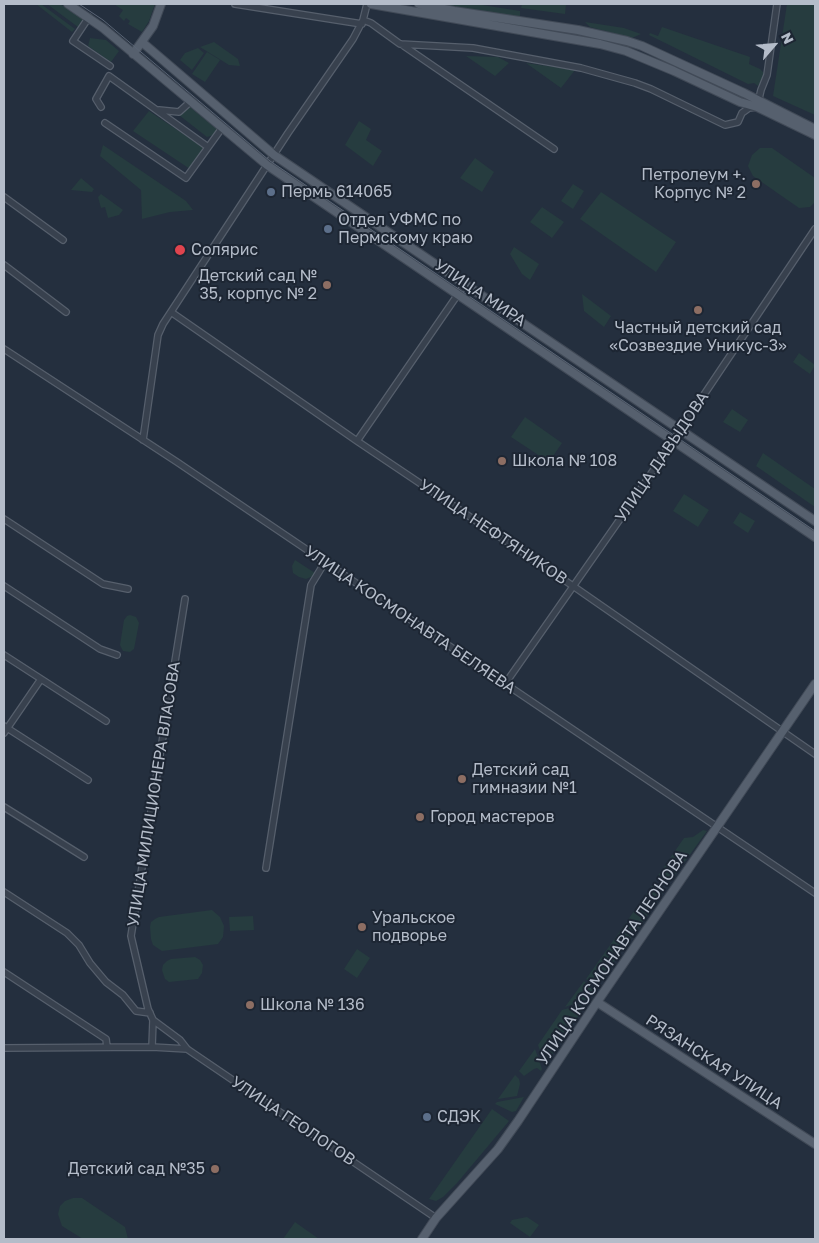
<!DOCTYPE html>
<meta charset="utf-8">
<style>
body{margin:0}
#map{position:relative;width:819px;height:1243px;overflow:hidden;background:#242f3e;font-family:"Golos Text",sans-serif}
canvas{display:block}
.frame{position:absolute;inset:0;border:5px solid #b4bcc9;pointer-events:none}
.north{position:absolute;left:749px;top:20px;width:50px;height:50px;-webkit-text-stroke:4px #1d2633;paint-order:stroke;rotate:63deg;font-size:14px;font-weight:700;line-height:20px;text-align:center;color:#b4bcc9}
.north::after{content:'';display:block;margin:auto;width:18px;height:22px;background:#b4bcc9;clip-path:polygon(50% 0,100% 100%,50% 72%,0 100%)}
</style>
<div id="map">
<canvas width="819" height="1243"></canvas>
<div class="frame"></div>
<div class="north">N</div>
</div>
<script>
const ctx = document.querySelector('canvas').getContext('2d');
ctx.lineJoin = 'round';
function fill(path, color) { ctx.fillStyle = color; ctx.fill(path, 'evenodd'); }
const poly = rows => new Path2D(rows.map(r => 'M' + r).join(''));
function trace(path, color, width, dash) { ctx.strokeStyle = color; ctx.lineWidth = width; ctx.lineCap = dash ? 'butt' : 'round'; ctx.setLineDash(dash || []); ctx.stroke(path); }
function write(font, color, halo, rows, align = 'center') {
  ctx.font = font + ' "Golos Text",sans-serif'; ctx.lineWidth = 4; ctx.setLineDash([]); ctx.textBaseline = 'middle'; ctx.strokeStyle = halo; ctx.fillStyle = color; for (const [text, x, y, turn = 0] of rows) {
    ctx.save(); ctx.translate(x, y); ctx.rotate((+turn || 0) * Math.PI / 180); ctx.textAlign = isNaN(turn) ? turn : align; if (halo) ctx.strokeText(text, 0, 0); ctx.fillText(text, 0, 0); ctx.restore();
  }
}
const green = poly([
 [36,4,41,4,75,29,72,32],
 [47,4,60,4,83,18,83,19,78,27],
 [114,4,113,4,155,4,149,21,142,32,128,24,130,21,126,18,124,21,119,16,123,10],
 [439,4,476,4,520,11,520,16,500,16],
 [522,4,566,4,565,14,521,8],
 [787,4,815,4,815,115,773,96],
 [585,22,624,28,641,34,632,38,590,27],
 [662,27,750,57,749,64,760,69,765,74,758,86,754,83,748,84,649,35,650,33,658,36],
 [90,38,106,40,119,51,111,62,88,46],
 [214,42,238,59,240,66,229,65,200,47],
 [198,48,204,53,192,70,180,60,185,53],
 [207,52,220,60,205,82,192,74],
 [466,56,498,57,509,63,495,76],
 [526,63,575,70,561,88],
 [190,107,218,130,214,135,207,137,179,115],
 [149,111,204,148,190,169,133,131],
 [359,121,371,129,366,140,382,151,373,166,345,145],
 [103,145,186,201,193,210,170,212,142,219,141,190,100,156],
 [760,148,772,148,815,178,815,202,810,207,799,208,753,176,748,166,752,155],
 [475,158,494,172,482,192,460,178],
 [81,178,94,189,92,192,71,190],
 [573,184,584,191,573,209,561,201],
 [601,192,676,242,656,272,580,219],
 [101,194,123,210,119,215,108,218,105,207,101,208,98,197],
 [542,207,564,222,552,238,530,222],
 [514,247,539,264,530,280,522,274,510,254],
 [582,294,611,316,604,327,584,311],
 [799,353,815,365,810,374,793,362],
 [732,409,748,420,740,432,723,422],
 [525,417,562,443,549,462,511,437],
 [763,453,815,489,815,507,756,466],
 [684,494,709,510,698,527,673,511],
 [740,512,755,521,748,533,733,523],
 [295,560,315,573,313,576,306,579,299,577,293,573,292,566],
 [130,615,136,617,139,623,134,649,130,652,123,651,120,645,124,620,127,616],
 [703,830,707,831,670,882,665,882,657,877,684,838,693,837],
 [654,883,660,887,663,891,662,895,600,981,595,986,586,979],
 [212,910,220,917,224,926,223,937,218,944,162,951,153,945,151,939,150,927,151,922,155,919,159,917],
 [253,916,254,930,230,931,229,917],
 [357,949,370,958,357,978,344,969],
 [195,957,200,960,203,965,202,973,198,979,169,982,165,979,162,970,163,965,167,961,171,959],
 [584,981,594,991,588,999,565,1007],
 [587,1003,545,1065,538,1045,562,1010],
 [535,1049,542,1069,541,1071,537,1068,534,1069,524,1076,519,1071],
 [515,1075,519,1079,520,1084,517,1096,498,1099],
 [524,1097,516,1111,512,1112,495,1104,497,1102],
 [492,1109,509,1121,457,1183,443,1197,436,1201,429,1199],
 [73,1198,82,1198,125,1227,128,1239,83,1239,62,1226,58,1214,60,1206,65,1201],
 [527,1217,539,1225,530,1237,510,1223,512,1220],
 [295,1222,319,1239,283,1239]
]);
const minor = poly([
 [235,4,362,24],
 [89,17,73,41,110,66],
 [363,20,371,23,400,44,473,48,581,68,635,83,651,89,725,125,738,122,742,113,749,108,757,107,761,90,767,75,777,4],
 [401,44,554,149],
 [101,107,96,99,109,76,208,147],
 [159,110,179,112,190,102],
 [105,123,186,178,222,128],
 [4,197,63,240],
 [4,265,66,312],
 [171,312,357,441,573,586,815,754],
 [4,349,177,462,815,893],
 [143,440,158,335,163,324,288,133,353,39,363,20,367,4],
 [357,441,465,284],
 [4,519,103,584,128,589],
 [4,586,100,649,117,655],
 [4,655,106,721],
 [505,684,632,502,815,229],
 [4,726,88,780],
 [4,733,41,679],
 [4,807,84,857],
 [266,868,311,585,325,562],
 [4,892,67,933,79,945,90,963,106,982,123,995,136,1011,150,1013],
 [4,972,106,1039,107,1047],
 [153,1020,180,1040,187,1049,436,1218],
 [152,1047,153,1020,148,1009,131,936,185,599],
 [4,1048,152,1047,187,1049]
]);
const major = poly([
 [68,4,103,28,267,165,815,537],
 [371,4,600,44,626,51,674,71,740,102,757,107,815,135],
 [419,4,454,11,578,30,627,41,642,46,744,93,815,129],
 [143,43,274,155,815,521],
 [133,54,153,26,161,4],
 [597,1002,815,1144],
 [422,1239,436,1218,498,1149,518,1121,597,1002,815,684]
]);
const tram = poly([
 [79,4,103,20,270,161,815,531]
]);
const markers = [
 [756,184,5,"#8d6e63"],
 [271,192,5,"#5c6f8a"],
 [328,229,5,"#5c6f8a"],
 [180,250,6,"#e0444e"],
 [327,285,5,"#8d6e63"],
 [698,310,5,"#8d6e63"],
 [502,461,5,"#8d6e63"],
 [462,779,5,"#8d6e63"],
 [420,817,5,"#8d6e63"],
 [362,927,5,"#8d6e63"],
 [250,1005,5,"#8d6e63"],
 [427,1117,5,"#5c6f8a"],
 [215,1169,5,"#8d6e63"]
];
const poiNames = [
 ["Петролеум +.",746,175,"right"],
 ["Корпус № 2",746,193,"right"],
 ["Пермь 614065",281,192],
 ["Отдел УФМС по",338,220],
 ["Пермскому краю",338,238],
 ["Солярис",191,250],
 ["Детский сад №",317,276,"right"],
 ["35, корпус № 2",317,294,"right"],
 ["Частный детский сад",698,328,"center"],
 ["«Созвездие Уникус-3»",698,346,"center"],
 ["Школа № 108",512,461],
 ["Детский сад",472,770],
 ["гимназии №1",472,788],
 ["Город мастеров",430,817],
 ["Уральское",372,918],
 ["подворье",372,936],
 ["Школа № 136",260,1005],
 ["СДЭК",437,1117],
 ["Детский сад №35",205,1169,"right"]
];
const streetNames = [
 ["УЛИЦА МИРА",480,293,34],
 ["УЛИЦА ДАВЫДОВА",662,457,-56],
 ["УЛИЦА НЕФТЯНИКОВ",493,532,34],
 ["УЛИЦА КОСМОНАВТА БЕЛЯЕВА",410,620,34],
 ["УЛИЦА МИЛИЦИОНЕРА ВЛАСОВА",154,794,-81],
 ["УЛИЦА КОСМОНАВТА ЛЕОНОВА",612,958,-56],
 ["РЯЗАНСКАЯ УЛИЦА",714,1062,33],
 ["УЛИЦА ГЕОЛОГОВ",293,1121,34]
];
fill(green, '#263c3f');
trace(minor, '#565f6c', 8);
trace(major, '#414a57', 10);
trace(minor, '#38414e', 5.5);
trace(major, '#56606e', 8);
trace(tram, '#5a6575', 1);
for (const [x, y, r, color] of markers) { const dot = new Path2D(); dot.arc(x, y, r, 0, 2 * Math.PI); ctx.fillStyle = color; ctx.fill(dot); trace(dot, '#1d2633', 2); }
write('16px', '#b4bcc9', '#1d2633', poiNames, 'left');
write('16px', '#b4bcc9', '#1d2633', streetNames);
</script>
